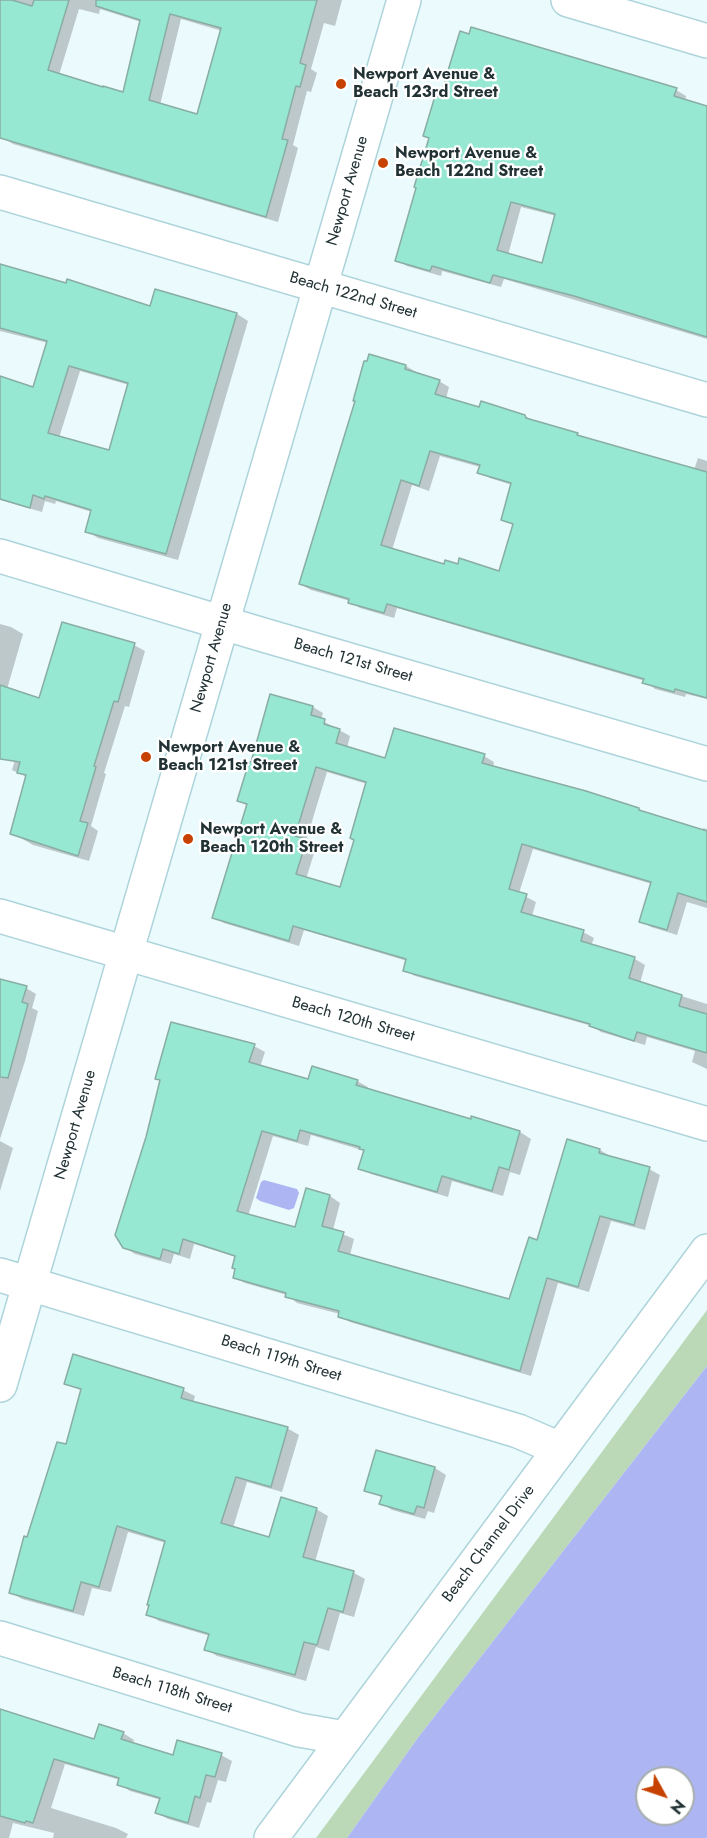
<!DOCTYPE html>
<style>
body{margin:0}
#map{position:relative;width:707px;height:1838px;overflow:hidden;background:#ebfbfd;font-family:Jost,sans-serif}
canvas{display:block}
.north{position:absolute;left:635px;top:1766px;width:60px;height:60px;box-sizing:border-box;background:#fff;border:2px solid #a7adae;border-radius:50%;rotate:130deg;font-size:16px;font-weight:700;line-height:24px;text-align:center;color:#223234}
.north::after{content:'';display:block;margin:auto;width:21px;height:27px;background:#c74200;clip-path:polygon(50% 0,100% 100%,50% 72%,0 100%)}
</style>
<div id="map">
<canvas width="707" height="1838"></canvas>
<div class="north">N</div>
</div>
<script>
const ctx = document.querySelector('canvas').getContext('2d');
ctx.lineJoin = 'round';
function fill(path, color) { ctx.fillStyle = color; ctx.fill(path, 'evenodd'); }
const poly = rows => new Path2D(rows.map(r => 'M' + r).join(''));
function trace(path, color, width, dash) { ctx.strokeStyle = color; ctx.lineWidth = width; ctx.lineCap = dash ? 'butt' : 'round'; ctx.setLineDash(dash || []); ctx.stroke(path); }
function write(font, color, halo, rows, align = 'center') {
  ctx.font = font + ' Jost,sans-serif'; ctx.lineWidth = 4.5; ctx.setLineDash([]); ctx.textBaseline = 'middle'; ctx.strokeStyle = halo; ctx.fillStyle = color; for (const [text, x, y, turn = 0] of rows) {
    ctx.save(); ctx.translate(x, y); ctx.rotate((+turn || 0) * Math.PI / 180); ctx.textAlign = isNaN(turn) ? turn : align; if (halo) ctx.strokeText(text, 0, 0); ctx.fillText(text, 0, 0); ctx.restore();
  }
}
const green = poly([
 [707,1310,707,1366,417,1739,347,1838,316,1838]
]);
const water = poly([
 [264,1180,297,1189,299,1193,294,1208,289,1210,260,1201,256,1198,261,1182],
 [707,1366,707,1838,347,1838,417,1739],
 [647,1778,683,1778,683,1814,647,1814]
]);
const shadow = poly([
 [0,0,342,0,335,26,324,23,311,69,317,73,311,92,307,91,293,145,298,148,278,222,13,144,2,137],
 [79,9,99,14,100,9,141,22,124,93,59,75],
 [181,19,222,31,198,116,160,105],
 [676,90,686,96,685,101,707,107,707,339,504,279,501,287,442,271,441,276,407,266,397,260],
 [521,207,556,216,543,265,508,255],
 [0,265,151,308,156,291,237,314,248,321,178,560,98,538,87,531,92,512,56,501,55,504,45,501,42,512,0,500,0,378,34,389,48,343,0,331],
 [80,371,129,385,110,452,59,438],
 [406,366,416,372,415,374,439,381,449,387,446,399,480,409,525,416,535,422,577,434,585,439,694,470,698,458,707,461,707,699,686,694,685,697,655,689,645,681,397,608,394,618,360,608,350,601,311,590,300,584],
 [440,456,480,467,479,472,490,478,512,485,502,519,513,525,500,573,459,565,445,566,392,550,412,485,429,491],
 [0,624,11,627,23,634,3,703,0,702],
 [134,645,145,651,129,707,125,706,104,773,106,774,91,826,98,831,89,861,33,845,12,833,27,777,12,770,33,698,40,700],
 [313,707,323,713,321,720,350,736,347,748,386,760,484,756,494,762,493,767,639,809,649,815,702,831,703,828,707,829,707,908,687,902,677,935,651,927,641,921,652,884,533,849,519,893,536,902,532,916,583,932,594,938,591,946,635,959,645,965,640,983,707,1004,707,1069,692,1062,695,1051,647,1037,645,1045,601,1032,592,1026,415,976,404,970,407,961,304,930,299,946,224,923,214,917,248,806,239,801],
 [327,772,367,784,355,840,341,889,306,879,316,847,306,841],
 [0,980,26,988,36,994,32,1008,38,1011,25,1061,0,1139],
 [254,1046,265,1052,260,1067,309,1081,357,1081,368,1087,367,1090,472,1121,472,1118,520,1132,531,1139,520,1175,510,1172,503,1196,452,1181,448,1197,371,1174,360,1168,365,1151,311,1135,308,1146,273,1136,248,1216,296,1229,307,1190,330,1196,340,1203,333,1230,354,1239,350,1255,510,1301,538,1242,568,1141,600,1150,610,1156,649,1169,660,1175,645,1230,611,1221,589,1292,558,1283,531,1376,350,1322,339,1316,340,1314,297,1303,287,1295,245,1283,234,1277,236,1257,194,1244,190,1259,174,1254,171,1264,135,1254,124,1247,147,1137,162,1081,156,1078],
 [0,1141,13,1148,0,1191],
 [66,1383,183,1390,195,1396,193,1403,287,1428,299,1435,282,1492,247,1482,233,1528,270,1539,316,1509,328,1516,315,1562,354,1573,365,1579,354,1617,340,1613,329,1651,316,1647,306,1681,217,1656,206,1649,210,1636,159,1621,148,1614,166,1543,128,1532,111,1592,92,1588,84,1616,22,1599,10,1592,28,1539,67,1446,82,1391],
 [377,1452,435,1468,446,1475,434,1513,428,1511,425,1519,392,1510,381,1503,383,1498,366,1490],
 [0,1711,95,1741,123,1733,134,1740,133,1744,174,1757,221,1755,232,1761,226,1782,218,1780,211,1803,207,1802,199,1828,168,1819,157,1813,161,1800,130,1791,119,1784,120,1780,65,1764,51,1808,116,1828,128,1834,126,1838,53,1838,54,1833,13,1823,9,1838,0,1838]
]);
const building = poly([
 [0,0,12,0,32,6,34,0,69,0,48,70,103,87,103,86,123,92,140,20,96,6,96,0,317,0,300,63,306,65,300,87,296,86,282,139,288,140,266,217,0,138,0,0],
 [170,14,221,28,197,114,149,100,170,14],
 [471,27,677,88,674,96,707,106,707,337,574,296,493,275,490,283,432,266,430,271,395,261,416,188,414,187,429,138,423,136,435,96,440,97,460,31,469,34,471,27],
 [511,202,555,214,542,263,497,250,511,202],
 [0,264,66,283,67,279,150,306,155,289,237,313,166,554,85,532,91,510,45,496,44,499,33,495,30,508,0,499,0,376,33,387,47,341,0,328,0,264],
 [69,366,128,383,109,450,48,433,69,366],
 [369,354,406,365,405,369,440,380,435,394,479,407,481,401,525,415,526,418,578,433,577,435,707,472,707,698,675,689,674,692,642,683,644,679,387,604,384,613,348,603,349,599,299,584,355,401,353,401,364,361,367,361,369,354],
 [430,451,480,465,477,473,511,483,501,520,513,524,499,571,459,558,458,564,445,560,444,564,381,545,401,480,419,486,430,451],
 [62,622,135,643,118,702,114,701,94,766,96,767,80,821,88,823,78,856,10,834,26,775,17,773,20,762,0,759,0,685,39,698,62,622],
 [270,694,313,706,311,715,325,719,324,724,340,729,336,743,385,758,394,728,485,754,482,763,586,791,639,808,639,810,707,831,707,902,678,893,667,930,639,922,651,882,522,844,509,889,527,894,521,912,584,930,581,941,635,957,629,978,682,995,679,1006,707,1014,707,1053,637,1032,634,1041,589,1026,590,1024,403,971,406,959,293,926,289,941,212,918,247,804,237,801,249,762,251,762,270,694],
 [316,767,366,782,350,838,354,840,340,887,296,874,307,839,295,836,316,767],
 [0,979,27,986,22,1002,28,1004,8,1078,0,1077,0,979],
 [171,1022,255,1044,249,1062,308,1079,312,1066,358,1080,356,1085,471,1119,471,1116,520,1131,509,1170,499,1167,492,1191,442,1176,437,1192,358,1169,364,1150,359,1149,360,1147,300,1130,297,1141,262,1131,237,1211,295,1227,306,1188,330,1195,322,1226,344,1232,338,1251,509,1299,529,1237,537,1240,567,1139,600,1149,599,1153,650,1167,634,1225,600,1216,578,1287,547,1278,520,1371,338,1317,339,1311,285,1297,286,1293,233,1278,235,1269,232,1268,235,1256,183,1239,179,1254,163,1249,160,1259,123,1248,115,1235,146,1137,160,1080,155,1079,171,1022],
 [73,1354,184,1388,181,1398,288,1427,271,1487,236,1477,221,1523,269,1537,281,1497,317,1508,303,1557,354,1571,343,1612,328,1608,317,1645,304,1642,295,1675,204,1650,209,1634,146,1615,149,1605,147,1605,165,1541,117,1526,99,1587,81,1582,73,1611,9,1593,24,1536,27,1537,57,1442,66,1444,81,1389,64,1384,73,1354],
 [376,1450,435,1467,424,1508,417,1506,414,1514,379,1504,382,1496,364,1491,376,1450],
 [0,1709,94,1739,99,1724,124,1732,121,1739,173,1755,177,1740,222,1753,215,1777,206,1775,200,1798,195,1796,188,1823,155,1813,160,1798,117,1785,119,1778,54,1759,33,1823,26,1821,25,1823,0,1816,0,1709]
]);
const minor = poly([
 [568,0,707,41],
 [0,192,707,400],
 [0,556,260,634,707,764],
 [0,916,707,1124],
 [0,1275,518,1431,560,1449],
 [0,1385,404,0],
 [0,1638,299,1730,345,1738]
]);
const primary = poly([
 [271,1838,707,1251]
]);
const markers = [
 [341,84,6,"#c74200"],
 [383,163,6,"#c74200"],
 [146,757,6,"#c74200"],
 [188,839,6,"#c74200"]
];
const poiNames = [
 ["Newport Avenue &",353,75],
 ["Beach 123rd Street",353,93],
 ["Newport Avenue &",395,154],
 ["Beach 122nd Street",395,172],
 ["Newport Avenue &",158,748],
 ["Beach 121st Street",158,766],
 ["Newport Avenue &",200,830],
 ["Beach 120th Street",200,848]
];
const streetNames = [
 ["Newport Avenue",348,191,-74],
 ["Beach 122nd Street",353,296,16],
 ["Newport Avenue",212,658,-74],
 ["Beach 121st Street",353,661,16],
 ["Beach 120th Street",353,1020,16],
 ["Newport Avenue",76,1125,-74],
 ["Beach 119th Street",281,1359,17],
 ["Beach Channel Drive",489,1544,-53],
 ["Beach 118th Street",172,1691,17]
];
fill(green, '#bbd8b7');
fill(water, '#adb6f2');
fill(shadow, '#0003');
fill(building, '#96e8d2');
trace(building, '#89ada2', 1.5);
trace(minor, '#aed4db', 36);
trace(primary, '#aed4db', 36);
trace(minor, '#fff', 33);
trace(primary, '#fff', 33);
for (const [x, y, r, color] of markers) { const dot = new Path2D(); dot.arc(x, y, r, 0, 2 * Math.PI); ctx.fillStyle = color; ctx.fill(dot); trace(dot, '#fff', 2); }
write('bold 16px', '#223234', '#fff', poiNames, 'left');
write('16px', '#223234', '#fff', streetNames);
</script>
